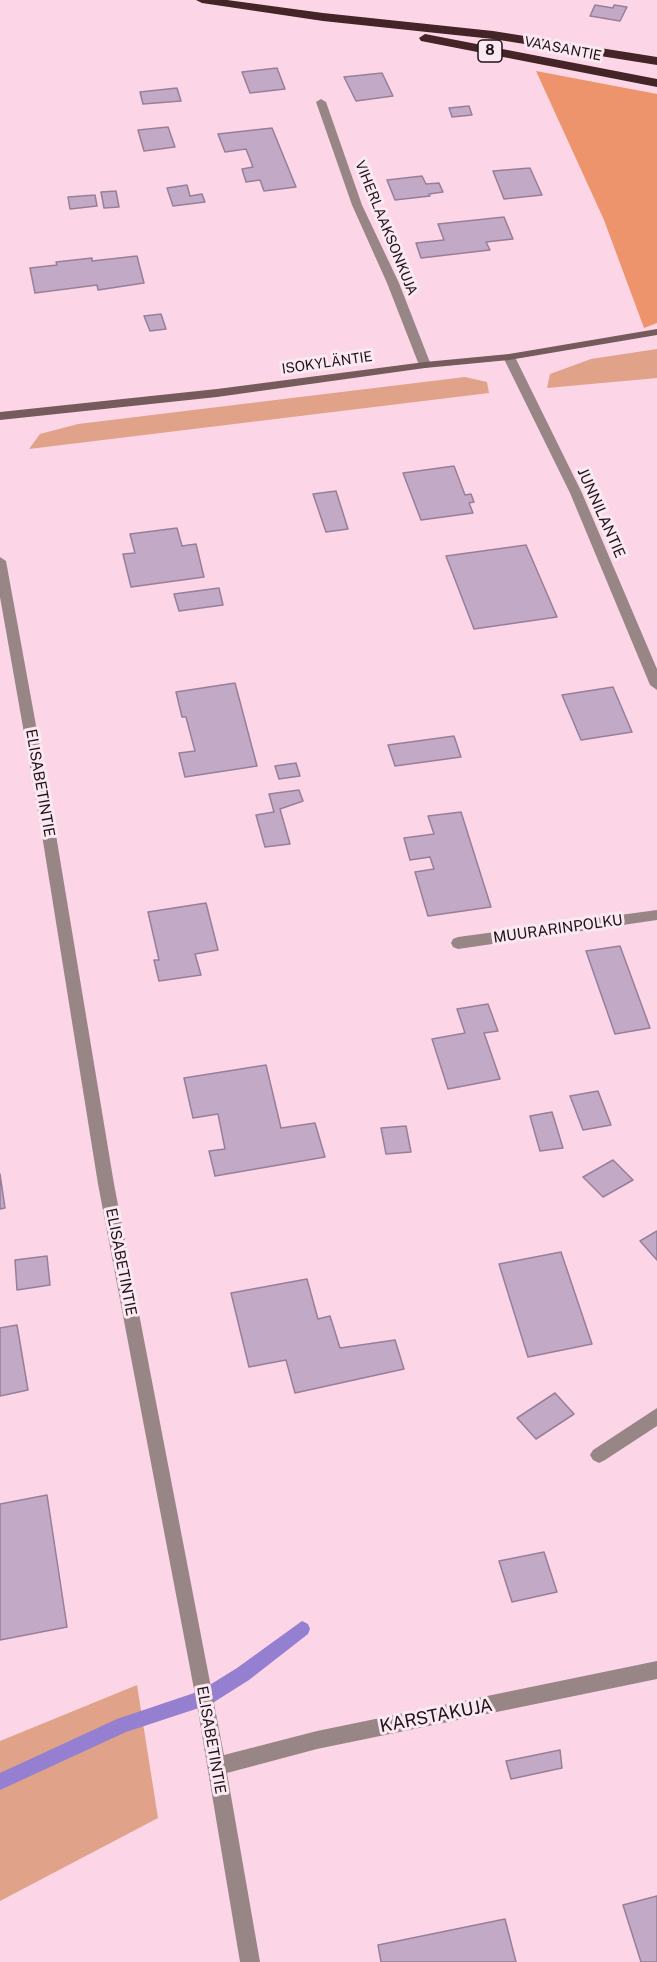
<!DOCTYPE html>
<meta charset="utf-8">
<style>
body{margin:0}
canvas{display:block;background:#fcd5e6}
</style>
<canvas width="657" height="1962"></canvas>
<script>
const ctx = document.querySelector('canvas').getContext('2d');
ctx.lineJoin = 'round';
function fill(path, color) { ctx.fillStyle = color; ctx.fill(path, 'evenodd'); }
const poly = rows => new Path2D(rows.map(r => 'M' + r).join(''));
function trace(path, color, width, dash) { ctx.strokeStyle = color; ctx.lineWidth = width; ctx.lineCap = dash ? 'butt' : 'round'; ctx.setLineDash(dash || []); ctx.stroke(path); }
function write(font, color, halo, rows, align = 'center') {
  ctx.font = font + ' "Public Sans",sans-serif'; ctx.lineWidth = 6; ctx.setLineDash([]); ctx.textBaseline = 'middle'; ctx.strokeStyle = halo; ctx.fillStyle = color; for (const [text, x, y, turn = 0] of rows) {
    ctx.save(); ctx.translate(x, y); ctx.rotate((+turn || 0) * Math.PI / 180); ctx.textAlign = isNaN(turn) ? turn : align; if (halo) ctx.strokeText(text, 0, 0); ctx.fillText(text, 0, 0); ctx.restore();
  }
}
const green = poly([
 [657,349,657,378,547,388,550,374,591,359],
 [465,377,487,382,489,393,29,449,40,434,78,424],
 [137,1685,158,1818,0,1901,0,1741]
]);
const forest = poly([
 [536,71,657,94,657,323,644,328,604,220]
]);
const stream = poly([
 [302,1621,308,1624,310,1629,308,1634,249,1680,211,1704,126,1732,0,1790,0,1773,117,1719,200,1691,237,1668,302,1621]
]);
const building = poly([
 [595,5,613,8,614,5,627,7,620,21,590,16,595,5],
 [277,68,285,89,250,93,242,72,277,68],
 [382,73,393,96,356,101,344,77,382,73],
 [177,88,181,101,143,104,140,92,177,88],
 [469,106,472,115,452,117,449,108,469,106],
 [168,127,175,147,144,151,138,130,168,127],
 [272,128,296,187,264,191,260,180,246,182,242,169,253,167,246,149,225,152,218,134,272,128],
 [530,168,542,195,504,199,493,171,530,168],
 [422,176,426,184,439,183,443,192,429,194,430,196,395,200,387,180,422,176],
 [187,185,190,196,202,194,205,202,173,206,167,188,187,185],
 [116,191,119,207,104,208,101,192,116,191],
 [95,195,97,206,70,209,68,197,95,195],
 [504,217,513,239,486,242,490,250,421,258,416,243,444,240,438,224,504,217],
 [137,256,144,283,98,290,97,285,35,293,30,268,57,265,56,262,92,258,92,261,137,256],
 [161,314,166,329,150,331,144,316,161,314],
 [454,466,465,495,471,494,474,502,469,503,473,513,421,520,403,473,454,466],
 [336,491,348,529,326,532,313,494,336,491],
 [177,528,182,546,196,544,204,577,131,587,123,554,135,553,130,534,177,528],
 [526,545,557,617,474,629,446,556,526,545],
 [219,588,223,605,179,611,174,594,219,588],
 [235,683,257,766,185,777,179,753,195,751,186,717,182,717,176,692,235,683],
 [613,687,632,732,581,740,562,695,613,687],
 [454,736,461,757,395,766,388,745,454,736],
 [296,763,300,776,279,779,275,766,296,763],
 [299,790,303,801,280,809,290,844,265,847,256,815,274,812,269,794,299,790],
 [461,812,491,907,428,916,415,872,434,869,430,857,410,860,404,838,434,834,428,816,461,812],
 [206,903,218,950,195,954,201,975,159,981,154,960,159,960,148,912,206,903],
 [620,946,650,1028,615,1034,586,951,620,946],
 [488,1004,498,1031,484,1033,500,1079,448,1089,432,1039,465,1033,457,1009,488,1004],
 [266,1065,281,1128,315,1123,325,1157,215,1176,209,1151,225,1149,218,1114,193,1118,184,1078,266,1065],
 [598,1091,611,1125,583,1130,570,1096,598,1091],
 [552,1112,563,1148,540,1151,530,1116,552,1112],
 [406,1126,411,1152,386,1154,381,1128,406,1126],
 [613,1160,633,1180,603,1197,583,1177,613,1160],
 [0,1174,5,1208,0,1209,0,1174],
 [657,1231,657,1260,640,1241,657,1231],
 [561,1252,592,1344,528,1357,499,1264,561,1252],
 [47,1256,50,1285,17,1290,15,1260,47,1256],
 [307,1279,318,1319,330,1316,340,1348,395,1340,404,1369,295,1393,286,1360,249,1367,231,1293,307,1279],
 [17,1325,28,1390,0,1396,0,1328,17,1325],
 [555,1393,574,1414,536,1439,517,1418,555,1393],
 [47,1495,67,1627,0,1640,0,1504,47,1495],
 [544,1552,557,1592,512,1602,499,1561,544,1552],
 [560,1750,562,1768,511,1779,506,1761,560,1750],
 [657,1896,657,1962,641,1962,623,1905,657,1896],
 [505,1919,516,1962,381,1962,378,1945,505,1919]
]);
const street = poly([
 [321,99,326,102,362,205,399,283,431,365,429,367,425,368,419,365,387,283,352,205,316,102,321,99],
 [509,354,515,357,582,493,657,669,657,690,650,685,570,493,503,357,509,354],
 [0,557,6,561,56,835,114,1184,224,1755,317,1731,657,1661,657,1679,317,1749,227,1773,260,1962,240,1962,197,1705,98,1184,42,835,0,597,0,557],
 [657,910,657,920,458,949,453,947,451,943,453,939,458,937,657,910],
 [657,1408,657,1426,605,1460,599,1463,593,1460,590,1455,593,1450,657,1408]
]);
const secondary = poly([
 [657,329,657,335,509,360,425,368,217,397,0,420,0,412,217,389,425,362,509,354,657,329]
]);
const highway = poly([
 [196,0,227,0,323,13,493,31,657,57,657,65,493,39,323,21,202,3,196,0],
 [425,34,657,79,657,87,421,41,419,38,425,34]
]);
const farStreetnames = [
 ["VAASANTIE",563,49,11],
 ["VIHERLAAKSONKUJA",386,228,68],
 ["ISOKYLÄNTIE",327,363,-8]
];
const shields = [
 [490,51,24]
];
const shieldNames = [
 ["8",490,51]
];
const streetNames = [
 ["JUNNILANTIE",601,513,66],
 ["ELISABETINTIE",40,783,80],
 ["MUURARINPOLKU",558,929,-8],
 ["ELISABETINTIE",121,1262,79],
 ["ELISABETINTIE",211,1740,80]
];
const nearStreetnames = [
 ["KARSTAKUJA",436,1716,-11]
];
fill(green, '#e0a289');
fill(forest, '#ee946d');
fill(stream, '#947fd0');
fill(building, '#c2a9c6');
trace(building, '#977f9a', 1.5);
fill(street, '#988686');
fill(secondary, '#755b5c');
fill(highway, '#442426');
write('14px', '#1f1218', '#fae9f0', farStreetnames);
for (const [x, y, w] of shields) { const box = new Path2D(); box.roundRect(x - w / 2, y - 11, w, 22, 4.5); ctx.fillStyle = '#fae9f0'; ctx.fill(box); trace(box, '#1f1218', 1.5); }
write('bold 14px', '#1f1218', null, shieldNames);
write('15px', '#1f1218', '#fae9f0', streetNames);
write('18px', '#1f1218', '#fae9f0', nearStreetnames);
</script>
